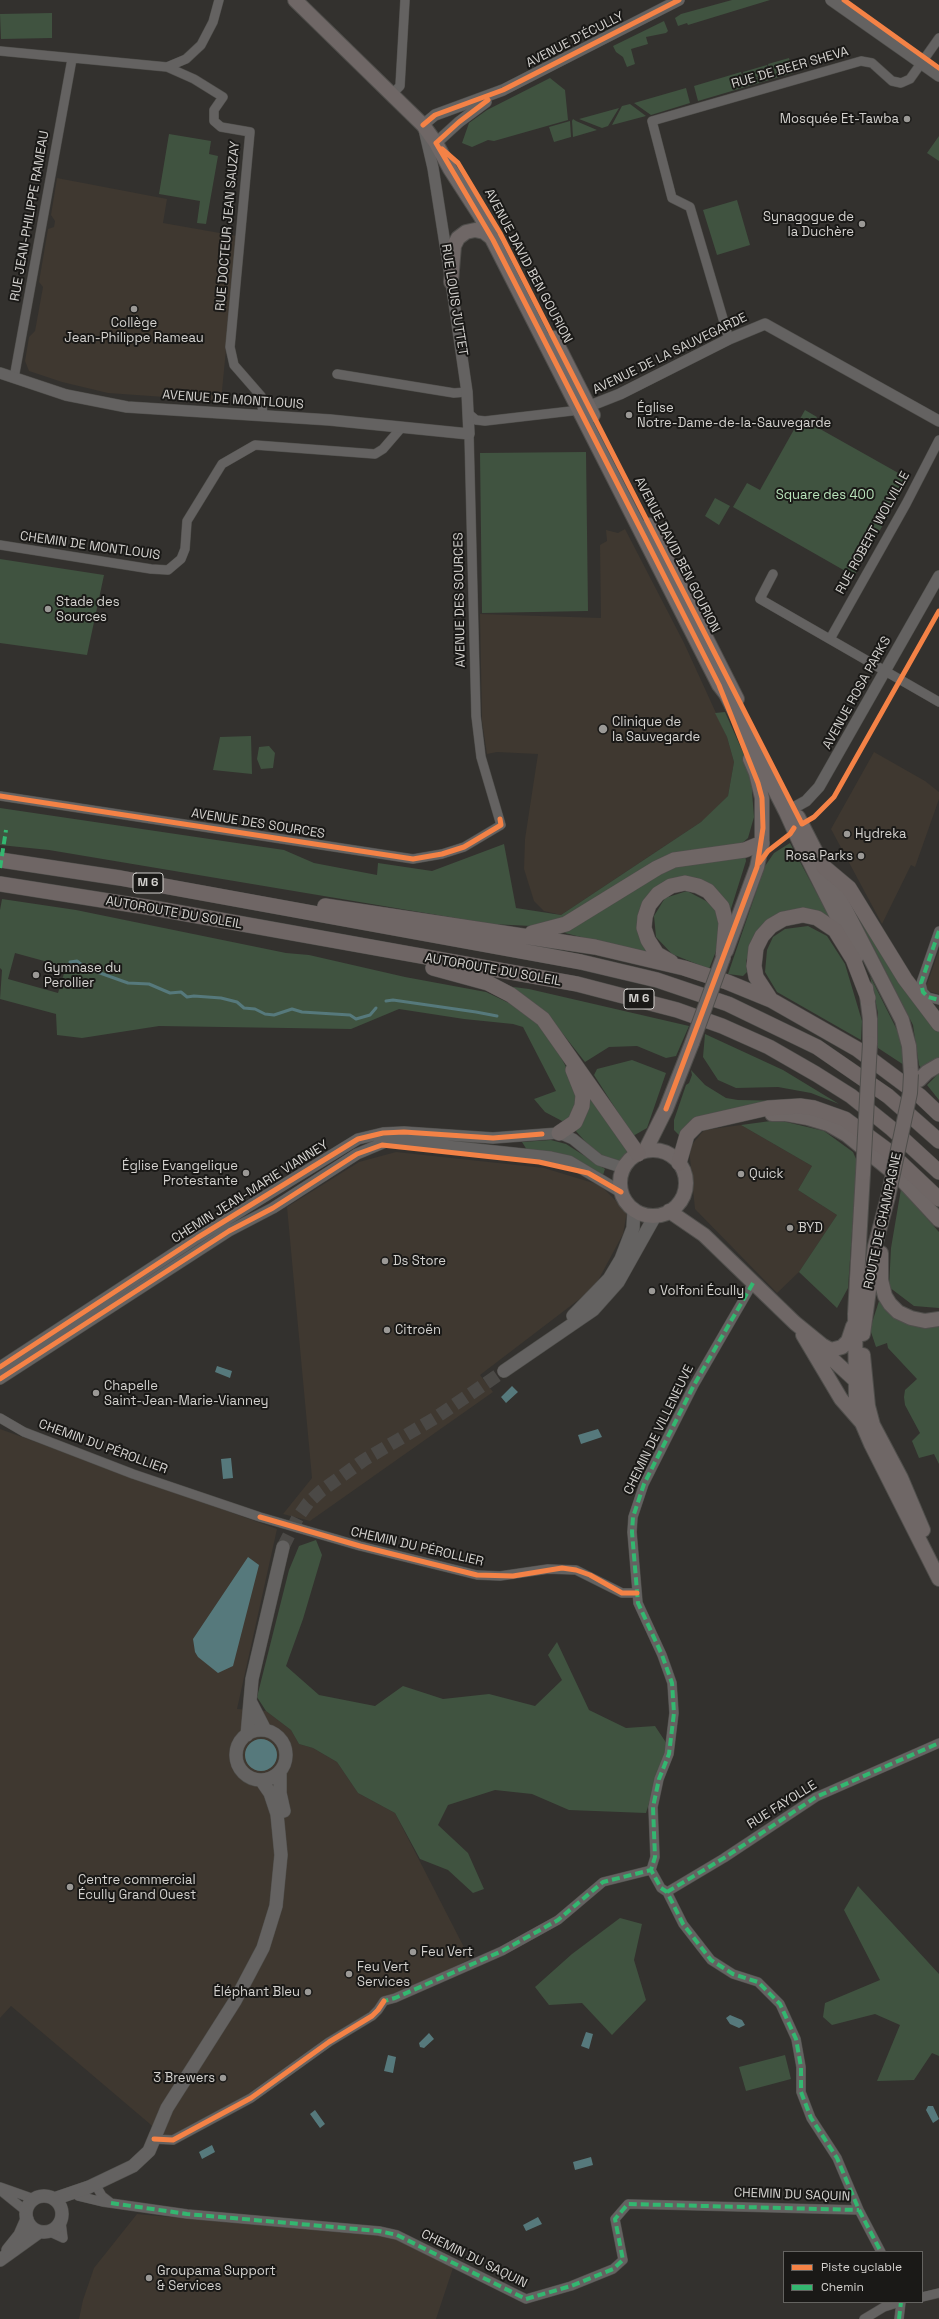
<!DOCTYPE html>
<meta charset="utf-8">
<style>
body{margin:0}
#map{position:relative;width:939px;height:2319px;overflow:hidden;background:#33312e;font-family:"Space Grotesk",sans-serif}
canvas{display:block}
.legend{position:absolute;left:783px;top:2251px;width:140px;height:52px;box-sizing:border-box;background:#1a1917;border:1px solid #646360;margin:0;padding:5px 7px;list-style:none;font-size:12px;color:#d3d1ce}
.legend li{display:flex;align-items:center;gap:8px;height:20px}
.legend b{width:20px;border:1px solid #646360}
</style>
<div id="map">
<canvas width="939" height="2319"></canvas>
<ul class="legend">
<li><b style="height:5px;background:#f48246"></b>Piste cyclable</li>
<li><b style="height:5px;background:#33b770"></b>Chemin</li>
</ul>
</div>
<script>
const ctx = document.querySelector('canvas').getContext('2d');
ctx.lineJoin = 'round';
function fill(path, color) { ctx.fillStyle = color; ctx.fill(path, 'evenodd'); }
const poly = rows => new Path2D(rows.map(r => 'M' + r).join(''));
function trace(path, color, width, dash) { ctx.strokeStyle = color; ctx.lineWidth = width; ctx.lineCap = dash ? 'butt' : 'round'; ctx.setLineDash(dash || []); ctx.stroke(path); }
function write(font, color, halo, rows, align = 'center') {
  ctx.font = font + ' "Space Grotesk",sans-serif'; ctx.lineWidth = 4; ctx.setLineDash([]); ctx.textBaseline = 'middle'; ctx.strokeStyle = halo; ctx.fillStyle = color; for (const [text, x, y, turn = 0] of rows) {
    ctx.save(); ctx.translate(x, y); ctx.rotate((+turn || 0) * Math.PI / 180); ctx.textAlign = isNaN(turn) ? turn : align; if (halo) ctx.strokeText(text, 0, 0); ctx.fillText(text, 0, 0); ctx.restore();
  }
}
const built = poly([
 [57,178,167,199,163,223,237,236,221,401,108,393,62,382,29,371,25,361,29,337,35,331,43,287,39,282,48,229,54,227,55,221,51,215],
 [625,529,684,643,727,737,734,762,728,796,704,820,561,915,544,911,534,901,524,869,525,839,538,754,497,752,487,754,482,721,480,614,601,618,600,545,607,541,606,530,618,533],
 [874,752,925,781,939,792,939,799,915,867,911,865,882,924,831,829],
 [939,950,939,994,925,990],
 [741,1125,812,1166,798,1190,837,1215,799,1272,777,1293,695,1209,689,1148,704,1130],
 [396,1152,544,1168,600,1185,627,1212,623,1234,594,1288,480,1375,493,1392,310,1521,283,1514,312,1478,287,1207,359,1162],
 [0,1429,277,1529,237,1709,266,1711,291,1730,299,1744,313,1748,337,1762,358,1793,395,1813,470,1959,410,1990,329,2041,251,2100,170,2144,150,2124,11,2006,0,2018],
 [137,2214,373,2235,394,2238,453,2268,436,2319,79,2319,83,2300,94,2268]
]);
const green = poly([
 [732,0,770,0,688,25,687,23,678,26,675,18,681,14],
 [52,13,52,38,1,39,0,14],
 [664,21,668,31,666,33,646,37,648,44,631,49,635,64,627,67,623,57,616,52,613,46],
 [789,58,793,73,698,101,694,86,741,72,744,82,771,74,768,64],
 [767,65,769,73,745,81,743,72],
 [550,78,565,90,568,120,494,141,488,140,472,147,462,143,469,123,487,110],
 [686,88,690,103,651,115,634,103],
 [630,104,646,116,612,125,622,106],
 [619,108,608,126,602,128,579,119],
 [573,119,576,121,597,130,573,137,572,121],
 [570,121,571,137,554,142,549,127],
 [169,134,211,141,209,154,218,156,206,224,197,223,200,201,159,194],
 [939,136,939,161,927,153],
 [737,200,750,245,717,255,703,210],
 [805,410,817,417,813,425,909,479,854,576,733,507,747,483,760,490],
 [586,452,588,611,482,613,480,453],
 [715,498,730,506,719,525,705,516],
 [0,559,104,575,87,655,0,643],
 [725,712,754,777,752,792,754,817,748,838,739,846,708,850,556,923,531,926,491,924,49,850,0,845,0,808,284,850,314,863,377,875,378,863,432,871,504,844,516,908,561,915,701,822,728,796,734,762,727,737,715,713],
 [251,736,252,774,213,770,220,737],
 [269,746,275,753,273,768,261,769,257,759,259,747],
 [790,843,830,918,812,912,753,943,746,961,747,972,743,976,728,974,765,866,774,853],
 [745,854,746,861,730,912,689,877,663,882,647,898,648,954,565,933,567,929,676,864],
 [687,891,706,901,718,910,718,946,709,969,672,954,656,937,654,916,665,898],
 [2,899,76,910,286,953,309,955,405,977,486,992,511,1004,536,1020,554,1044,576,1086,578,1097,569,1120,562,1121,545,1112,534,1099,556,1091,523,1027,513,1024,464,1019,399,1009,351,1029,159,1026,82,1038,57,1035,56,1014,0,999,2,970,0,968,0,910],
 [15,953,66,967,58,993,8,979],
 [850,901,939,1029,939,1057,922,1070,919,1065,913,1025],
 [808,926,827,936,845,964,862,1021,861,1040,777,992,765,972,767,950,773,937,785,929],
 [870,976,901,1038,904,1065,878,1048,878,1013],
 [506,986,529,989,689,1026,676,1056,666,1058,637,1046,609,1047,585,1062,563,1034,530,1001],
 [705,1034,783,1070,839,1104,811,1093,778,1087,736,1088,718,1080,703,1057],
 [632,1060,666,1073,647,1128,633,1136,594,1075,597,1069],
 [691,1070,705,1085,726,1098,738,1100,791,1101,685,1127,679,1135,674,1130,674,1120,686,1085,689,1083,692,1075],
 [939,1073,939,1100,927,1085],
 [588,1093,628,1152,621,1163,606,1159,591,1148,575,1130],
 [778,1120,824,1131,853,1152,857,1161,848,1288,837,1308,799,1272,837,1215,798,1190,812,1166,741,1125],
 [551,1140,566,1144,605,1169,603,1175,527,1150,522,1142],
 [901,1189,939,1232,939,1308,914,1306,889,1287,891,1248],
 [879,1301,906,1321,934,1327,939,1325,939,1464,934,1454,919,1458,912,1441,920,1433,905,1405,904,1397,905,1390,917,1379,888,1348,887,1343,876,1347,870,1329],
 [316,1540,322,1555,303,1619,286,1666,319,1695,375,1706,403,1686,443,1699,489,1694,535,1706,562,1680,548,1655,557,1642,589,1710,626,1728,655,1726,667,1744,646,1813,569,1810,532,1794,495,1790,448,1805,438,1825,468,1853,484,1889,473,1893,448,1870,420,1859,395,1813,358,1793,337,1762,313,1748,299,1744,291,1730,266,1711,257,1697,289,1570,299,1546],
 [858,1886,939,1974,939,2056,932,2053,914,2080,877,2081,900,2025,875,2014,832,2025,823,2017,825,2003,880,1980,844,1910],
 [620,1918,642,1924,634,1960,646,2000,612,2035,582,2003,549,2005,535,1987,572,1954],
 [785,2055,791,2079,746,2091,739,2067]
]);
const water = poly([
 [217,1366,232,1371,230,1378,215,1372],
 [512,1386,518,1392,506,1403,501,1397],
 [598,1429,602,1437,581,1444,578,1435],
 [231,1458,233,1478,223,1479,221,1459],
 [248,1557,259,1565,233,1666,218,1673,198,1657,195,1652,193,1639],
 '245 1755a16 16 0 1 1 32 0a16 16 0 1 1-32 0Z',
 [730,2015,742,2020,745,2025,739,2028,730,2024,726,2018],
 [586,2032,593,2034,589,2049,581,2046],
 [429,2033,434,2039,424,2048,420,2047,419,2043],
 [388,2055,396,2057,393,2073,384,2071],
 [928,2106,933,2106,939,2119,933,2123,926,2110],
 [315,2110,325,2124,320,2128,310,2114],
 [212,2145,215,2152,202,2159,199,2152],
 [591,2157,593,2165,575,2170,573,2162],
 [538,2217,542,2224,526,2231,523,2225]
]);
const stream = poly([
 [70,962,77,961,86,968,128,983,149,984,170,993,181,992,187,997,194,996,221,998,237,1002,244,1008,255,1009,265,1014,274,1015,292,1009,302,1012,350,1015,356,1019,370,1015,376,1008],
 [386,1001,393,1000,476,1012,497,1016]
]);
const secondaryTunnel = poly([
 [283,1547,298,1517,308,1503,321,1491,364,1460,435,1418,504,1371]
]);
const minor = poly([
 [0,51,167,67,186,59,201,45,213,22,219,0],
 [167,67,194,79,223,97,214,110,214,121,221,127,250,132,230,347,234,365,261,396,263,415],
 [392,94,400,86,405,0],
 [729,339,690,207,672,198,652,121,861,61,872,63,892,81,901,83,910,79,939,38],
 [337,374,454,393,467,392],
 [14,378,72,59],
 [469,414,476,420,485,421,580,410],
 [0,545,151,569,168,570,181,559,185,549,187,521,222,464,255,445,375,454,383,449,402,427],
 [773,574,760,599,939,702],
 [830,639,906,504,939,440],
 [0,796,413,859,442,854,464,847,501,825,481,757,476,716,469,434],
 [939,931,921,983,923,992,928,997,939,1000],
 [753,1283,694,1385,644,1484,633,1517,632,1532,638,1603,662,1655,672,1683,674,1713,669,1754,659,1779,653,1807,655,1857,651,1870,661,1888,667,1892,683,1924,711,1960,733,1974,758,1982,780,2004,796,2039,801,2067,801,2092,811,2118,837,2158,859,2210,881,2252],
 [0,1418,24,1432,133,1474,260,1517,360,1546,477,1575,500,1576,548,1569,576,1570,622,1593,637,1593],
 [667,1892,724,1858,816,1797,939,1743],
 [154,2139,173,2140,251,2098,329,2042,372,2016,378,2010,384,2001,395,1998,502,1951,558,1920,603,1882,651,1870],
 [95,2184,102,2196,111,2203],
 [0,2187,34,2199],
 [0,2190,26,2211],
 [78,2196,103,2202,187,2214,379,2231,397,2235,526,2299,571,2286,613,2269,623,2260,615,2219,628,2204,859,2210],
 [61,2222,63,2238],
 [50,2232,63,2238],
 [922,2297,939,2293],
 [864,2319,884,2307,900,2302],
 [899,2319,901,2302]
]);
const tertiary = poly([
 [831,0,939,76],
 [435,152,436,143,459,122,486,102],
 [0,373,66,395,127,407,330,420,469,434,467,392,451,282,433,168,423,125,435,115,503,90,679,0],
 [582,409,620,394,729,339,765,324,939,421],
 [786,812,806,801,819,787,939,576],
 [0,1367,197,1238,358,1139,383,1133,404,1132,493,1138,559,1133,573,1139,599,1160,624,1168],
 [0,1379,229,1231,273,1208,357,1154,390,1140,551,1157,569,1161,621,1192]
]);
const secondary = poly([
 [573,1316,609,1279,621,1259,633,1228,634,1209],
 [504,1371,593,1310,618,1282,655,1216],
 [250,1701,265,1730],
 '236 1755a25 25 0 1 1 50 0a25 25 0 1 1-50 0Z',
 [247,1735,252,1679,283,1547],
 [280,1771,280,1793,284,1811],
 '26 2214a18 18 0 1 1 36 0a18 18 0 1 1-36 0Z',
 [54,2199,89,2187,133,2166,149,2151,167,2108,235,2001,263,1948,276,1906,281,1855,277,1814,270,1793,261,1780],
 [8,2250,20,2235,27,2219],
 [0,2260,39,2232]
]);
const primary = poly([
 [295,0,423,125,436,143,450,169,481,217,719,685,726,694,786,812,800,843,857,956],
 [451,282,454,246,458,238,466,232,475,230,484,232,493,239],
 [554,338,593,415],
 [649,525,737,699],
 [798,817,902,1020,909,1046,911,1074],
 [726,951,757,867,762,843,762,798,756,773,750,759],
 [866,988,870,1019,870,1043],
 [919,1080,927,1072,939,1065],
 [772,1114,786,1114,808,1118,828,1124,847,1135,901,1179,939,1220],
 '620 1183a33 33 0 1 1 66 0a33 33 0 1 1-66 0Z',
 [645,1151,666,1109,692,1043],
 [863,1173,855,1314,856,1398,862,1423,871,1444,939,1579],
 [669,1211,704,1235,795,1323,822,1345,831,1350,842,1347,848,1341,853,1326],
 [881,1253,881,1280,885,1296,890,1304,898,1312,911,1318,925,1321,939,1319],
 [863,1334,875,1246,888,1197],
 [803,1335,841,1399,862,1423],
 [822,1345,830,1357,857,1382],
 [863,1355,868,1406,873,1425,901,1478,923,1530]
]);
const trunk = poly([
 [0,860,120,878,581,962,657,980,728,1004,817,1047,888,1096,939,1141],
 [824,867,849,888,905,979,939,1024],
 [0,884,159,909,577,984,677,1010,722,1026,769,1047,816,1074,851,1096,892,1129,939,1172],
 [325,906,595,947,684,968,727,982,771,1000,857,1049,920,1096,939,1114],
 [532,933,566,924,657,868,674,860,745,850,762,843],
 [671,962,657,954,648,940,644,928,645,917,649,905,658,894,671,886,685,883,698,886,708,891,722,907,726,923,723,958],
 [433,968,488,983,511,995,543,1019,638,1154],
 [771,1000,756,977,754,966,756,948,762,936,771,926,783,919,803,915,817,918,835,930,853,959,868,998],
 [559,1133,575,1122,582,1106,583,1095,573,1070],
 [679,1163,687,1135,698,1124,768,1108,800,1106,814,1108,845,1119,887,1150,939,1199]
]);
const primaryBridge = poly([
 [692,1043,723,958],
 [863,1173,870,1043],
 [888,1197,910,1093,911,1074]
]);
const quiet = poly([
 [0,868,6,830],
 [939,931,921,983,923,992,928,997,939,1000],
 [753,1283,694,1385,644,1484,633,1517,632,1532,638,1603,662,1655,672,1683,674,1713,669,1754,659,1779,653,1807,655,1857,651,1870,661,1888,667,1892,683,1924,711,1960,733,1974,758,1982,780,2004,796,2039,801,2067,801,2092,811,2118,837,2158,859,2210,881,2252],
 [667,1892,724,1858,816,1797,939,1743],
 [382,2004,384,2001,395,1998,502,1951,558,1920,603,1882,651,1870],
 [111,2203,187,2214,379,2231,397,2235,526,2299,571,2286,613,2269,623,2260,615,2219,628,2204,859,2210],
 [899,2319,901,2302]
]);
const cycleway = poly([
 [844,0,939,68],
 [423,125,435,115,503,90,679,0],
 [436,143,493,240,645,538,719,685,758,783,762,798,763,828,757,867,666,1109],
 [436,143,459,122,488,100],
 [442,149,458,163,500,233,802,824,814,817,834,797,939,611],
 [0,796,413,859,442,854,464,847,501,825,500,819],
 [759,863,768,851,790,834,794,828],
 [0,1367,197,1238,358,1139,383,1133,404,1132,493,1138,542,1134],
 [0,1379,229,1231,273,1208,357,1154,382,1145,539,1162,588,1173,621,1192],
 [260,1517,360,1546,477,1575,513,1576,562,1568,576,1570,590,1575,622,1593,637,1593],
 [154,2139,173,2140,251,2098,329,2042,372,2016,378,2010,384,2001]
]);
const markers = [
 [907,119,4,"#9b9996"],
 [862,224,4,"#9b9996"],
 [134,309,4,"#9b9996"],
 [629,415,4,"#9b9996"],
 [48,609,4,"#9b9996"],
 [603,729,5,"#9b9996"],
 [847,834,4,"#9b9996"],
 [861,856,4,"#9b9996"],
 [36,975,4,"#9b9996"],
 [246,1173,4,"#9b9996"],
 [741,1174,4,"#9b9996"],
 [790,1228,4,"#9b9996"],
 [385,1261,4,"#9b9996"],
 [652,1291,4,"#9b9996"],
 [387,1330,4,"#9b9996"],
 [96,1393,4,"#9b9996"],
 [70,1887,4,"#9b9996"],
 [413,1952,4,"#9b9996"],
 [349,1974,4,"#9b9996"],
 [308,1992,4,"#9b9996"],
 [223,2078,4,"#9b9996"],
 [149,2278,4,"#9b9996"]
];
const shields = [
 [148,883,30],
 [639,999,30]
];
const shieldNames = [
 ["M 6",148,883],
 ["M 6",639,999]
];
const streetNames = [
 ["AVENUE D'ÉCULLY",575,40,-27],
 ["RUE DE BEER SHEVA",790,68,-16],
 ["RUE JEAN-PHILIPPE RAMEAU",30,216,-80],
 ["RUE DOCTEUR JEAN SAUZAY",228,226,-85],
 ["AVENUE DAVID BEN GOURION",528,266,62],
 ["RUE LOUIS JUTTET",454,300,81],
 ["AVENUE DE LA SAUVEGARDE",670,354,-26],
 ["AVENUE DE MONTLOUIS",233,400,4],
 ["RUE ROBERT WOLVILLE",873,533,-61],
 ["CHEMIN DE MONTLOUIS",90,546,8],
 ["AVENUE DAVID BEN GOURION",677,555,63],
 ["AVENUE DES SOURCES",460,600,-91],
 ["AVENUE ROSA PARKS",857,693,-61],
 ["AVENUE DES SOURCES",258,824,9],
 ["AUTOROUTE DU SOLEIL",174,913,10],
 ["AUTOROUTE DU SOLEIL",493,970,10],
 ["CHEMIN JEAN-MARIE VIANNEY",250,1192,-32],
 ["ROUTE DE CHAMPAGNE",883,1221,-78],
 ["CHEMIN DE VILLENEUVE",659,1430,-64],
 ["CHEMIN DU PÉROLLIER",103,1447,20],
 ["CHEMIN DU PÉROLLIER",417,1547,13],
 ["RUE FAYOLLE",782,1805,-32],
 ["CHEMIN DU SAQUIN",792,2195,2],
 ["CHEMIN DU SAQUIN",474,2259,26]
];
const poiNames = [
 ["Mosquée Et-Tawba",899,119,"right"],
 ["Synagogue de",854,217,"right"],
 ["la Duchère",854,232,"right"],
 ["Collège",134,323,"center"],
 ["Jean-Philippe Rameau",134,338,"center"],
 ["Église",637,408],
 ["Notre-Dame-de-la-Sauvegarde",637,423],
 ["Stade des",56,602],
 ["Sources",56,617],
 ["Clinique de",612,722],
 ["la Sauvegarde",612,737],
 ["Hydreka",855,834],
 ["Rosa Parks",853,856,"right"],
 ["Gymnase du",44,968],
 ["Perollier",44,983],
 ["Église Evangelique",238,1166,"right"],
 ["Protestante",238,1181,"right"],
 ["Quick",749,1174],
 ["BYD",798,1228],
 ["Ds Store",393,1261],
 ["Volfoni Écully",660,1291],
 ["Citroën",395,1330],
 ["Chapelle",104,1386],
 ["Saint-Jean-Marie-Vianney",104,1401],
 ["Centre commercial",78,1880],
 ["Écully Grand Ouest",78,1895],
 ["Feu Vert",421,1952],
 ["Feu Vert",357,1967],
 ["Services",357,1982],
 ["Éléphant Bleu",300,1992,"right"],
 ["3 Brewers",215,2078,"right"],
 ["Groupama Support",157,2271],
 ["& Services",157,2286]
];
const parkNames = [
 ["Square des 400",825,495]
];
fill(built, '#3f3830');
fill(green, '#405340');
fill(water, '#56797c');
trace(stream, '#56797c', 3);
trace(secondaryTunnel, '#4b4946', 13, [13, 6]);
trace(minor, '#4f4e4b', 10);
trace(tertiary, '#4f4e4b', 12);
trace(secondary, '#4f4e4b', 14);
trace(primary, '#4f4e4b', 16);
trace(trunk, '#4f4e4b', 16);
trace(minor, '#646261', 9);
trace(tertiary, '#646261', 11);
trace(secondary, '#646261', 13);
trace(primary, '#6f6766', 14);
trace(trunk, '#6f6665', 15);
trace(primaryBridge, '#4f4e4b', 16, []);
trace(primaryBridge, '#6f6766', 14);
trace(quiet, '#33b770', 4, [8, 4]);
trace(cycleway, '#f48246', 5);
for (const [x, y, r, color] of markers) { const dot = new Path2D(); dot.arc(x, y, r, 0, 2 * Math.PI); ctx.fillStyle = color; ctx.fill(dot); trace(dot, '#1a1917', 1.5); }
for (const [x, y, w] of shields) { const box = new Path2D(); box.roundRect(x - w / 2, y - 10, w, 20, 3); ctx.fillStyle = '#1a1917'; ctx.fill(box); trace(box, '#d3d1ce', 1); }
write('bold 12px', '#d3d1ce', null, shieldNames);
write('13px', '#d3d1ce', '#1a1917', streetNames);
write('13px', '#d3d1ce', '#1a1917', poiNames, 'left');
write('13px', '#b8e3ba', '#1a1917', parkNames);
</script>
